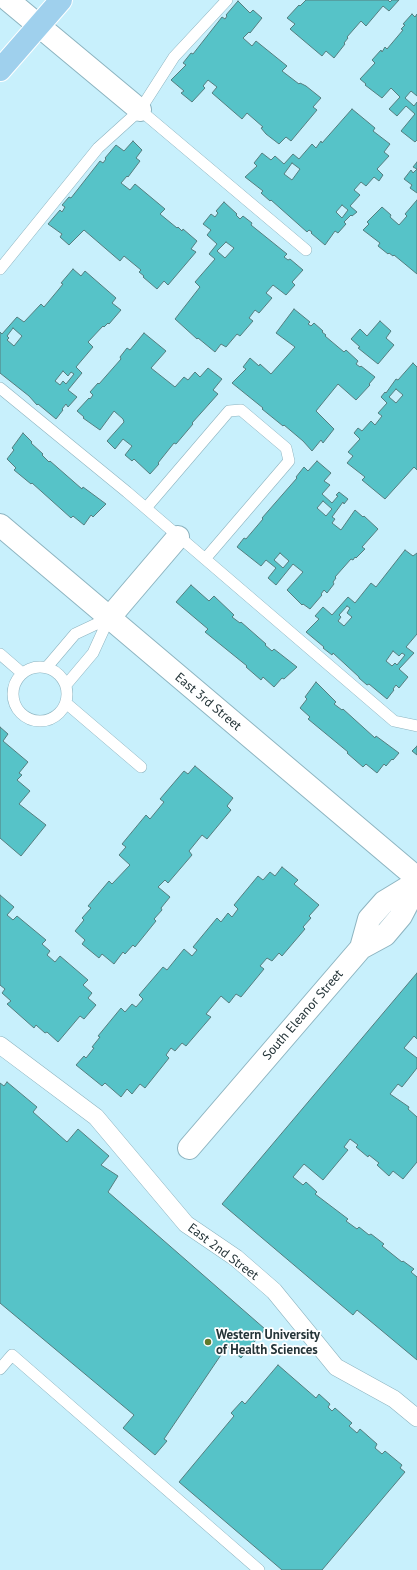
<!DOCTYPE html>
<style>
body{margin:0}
canvas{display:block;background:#c8f0fc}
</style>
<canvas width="417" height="1570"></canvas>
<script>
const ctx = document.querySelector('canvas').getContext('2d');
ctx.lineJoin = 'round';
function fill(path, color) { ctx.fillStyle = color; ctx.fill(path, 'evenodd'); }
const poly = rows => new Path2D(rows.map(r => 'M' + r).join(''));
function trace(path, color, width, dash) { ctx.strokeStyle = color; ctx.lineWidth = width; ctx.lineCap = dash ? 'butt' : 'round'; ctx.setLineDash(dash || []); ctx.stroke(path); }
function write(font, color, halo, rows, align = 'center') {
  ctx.font = font + ' "PT Sans",sans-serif'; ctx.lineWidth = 3.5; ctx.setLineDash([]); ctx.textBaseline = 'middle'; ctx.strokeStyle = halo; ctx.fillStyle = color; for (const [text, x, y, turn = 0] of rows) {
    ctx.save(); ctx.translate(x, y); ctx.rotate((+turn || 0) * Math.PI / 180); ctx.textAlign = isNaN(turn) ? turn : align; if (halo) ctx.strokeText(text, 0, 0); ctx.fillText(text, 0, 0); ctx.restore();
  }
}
const building = poly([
 [306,0,388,0,390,2,392,0,399,0,389,11,383,6,366,26,361,21,347,37,348,38,344,43,345,44,334,58,326,51,322,56,290,29,295,24,287,18,299,5,300,6,306,0],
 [238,1,250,13,253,10,262,18,250,33,249,32,243,38,252,46,256,41,287,66,282,71,299,84,300,83,306,86,321,98,313,107,317,110,291,141,286,137,279,144,266,134,261,128,263,127,247,113,242,119,212,93,217,87,208,80,203,86,205,88,192,102,181,93,184,91,171,80,186,65,183,63,191,53,193,54,222,17,225,19,227,16,226,15,238,1],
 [412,14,415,17,417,14,417,96,411,91,405,98,414,106,417,102,417,140,415,142,401,131,415,114,406,106,397,116,389,109,400,97,391,88,382,98,365,85,366,84,360,79,375,63,372,60,381,50,382,52,385,47,387,49,403,30,401,29,405,25,403,24,412,14],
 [352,109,375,128,373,131,390,144,384,152,389,156,377,169,383,175,379,181,374,177,366,186,361,182,354,190,360,195,350,206,357,212,352,216,351,215,344,222,346,224,338,233,335,231,325,245,311,233,312,232,309,230,307,232,271,200,270,201,261,193,263,191,245,177,257,166,254,163,262,153,271,160,275,156,284,164,293,154,299,159,312,144,316,148,321,141,322,143,352,109],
 [292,163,300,169,292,180,284,174,292,163],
 [342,205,348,210,342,218,336,212,342,205],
 [133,141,142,150,136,158,140,161,128,177,127,176,121,183,130,190,135,184,165,209,160,214,177,228,178,227,182,231,183,229,197,241,191,249,196,252,168,285,164,281,157,289,143,277,144,276,139,272,141,270,124,256,120,261,84,230,69,245,60,237,62,234,48,224,60,210,62,212,65,207,62,205,69,197,71,198,100,161,103,163,106,159,105,158,116,145,124,151,133,141],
 [417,162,417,193,410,188,412,185,404,179,411,170,413,173,417,169,413,167,417,162],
 [417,200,417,274,394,255,393,256,389,253,388,254,378,246,380,243,363,230,369,224,367,222,382,207,391,215,390,217,399,225,407,216,405,214,417,200],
 [224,202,237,214,236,215,240,219,243,216,252,223,251,225,287,254,284,257,288,260,290,259,303,270,292,282,295,285,286,295,273,285,266,293,272,298,259,313,255,310,249,318,253,321,240,336,237,334,226,347,221,344,215,352,198,338,197,339,175,319,200,287,195,282,215,259,209,254,217,244,207,235,211,230,203,224,211,214,215,217,218,213,216,211,224,202],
 [226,242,234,248,225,258,217,251,226,242],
 [73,269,81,276,85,271,116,298,112,303,121,310,109,324,108,323,104,327,103,326,88,342,93,347,76,367,82,373,68,390,77,397,68,407,66,404,62,409,63,410,56,419,38,404,37,405,29,396,0,373,0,332,2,334,17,317,24,322,41,304,44,307,59,289,63,284,61,283,73,269],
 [13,328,22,336,14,346,7,340,9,338,7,336,13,328],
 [63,371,68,376,71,372,74,374,66,384,63,381,60,385,55,381,63,371],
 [294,309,310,322,308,324,311,326,314,323,323,331,322,332,326,335,325,336,344,352,346,350,358,361,356,364,360,367,361,366,375,377,369,384,370,385,356,400,338,384,316,411,334,429,323,443,321,440,312,451,303,441,284,425,283,426,262,409,263,408,232,383,246,369,243,367,250,358,259,366,260,364,271,374,295,347,276,333,294,309],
 [380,321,391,331,386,338,394,345,378,364,358,348,360,347,351,339,360,329,367,336,380,321],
 [144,333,166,351,151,368,175,387,184,377,188,380,195,372,200,377,208,368,222,379,213,390,218,394,192,423,193,424,176,444,174,443,158,463,159,464,150,474,134,459,132,461,125,455,132,446,123,439,115,449,107,441,124,422,123,419,114,411,100,430,83,418,84,417,77,411,89,398,90,399,93,395,90,392,98,383,99,384,121,359,120,357,127,348,130,350,144,333],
 [413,363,417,367,417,470,414,467,385,499,362,480,365,477,347,463,353,456,348,452,360,439,354,433,358,428,362,431,371,421,375,425,382,416,378,413,387,403,381,397,385,392,386,393,396,379,398,380,413,363],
 [396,389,403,395,396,403,389,397,396,389],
 [23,433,32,442,31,443,43,454,42,455,49,462,50,461,82,489,83,487,106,504,93,517,91,515,84,525,73,516,71,518,32,483,31,484,14,470,16,468,7,459,14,450,12,448,23,433],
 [317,461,331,473,324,481,330,485,322,494,332,503,338,496,336,495,339,492,348,499,344,504,343,502,332,517,335,519,332,523,341,530,355,510,363,517,364,516,378,529,362,547,365,549,356,558,355,557,353,560,351,559,335,577,336,578,333,582,334,584,327,593,324,590,321,594,322,595,310,609,303,604,302,605,287,590,303,572,293,564,276,585,268,578,276,568,266,560,261,566,237,547,244,538,246,539,263,519,262,518,297,478,296,477,304,467,308,471,317,461],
 [323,501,332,509,326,516,317,508,323,501],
 [280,553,289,561,283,568,274,560,280,553],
 [405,550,413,556,417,553,417,634,406,647,414,653,399,669,408,677,399,688,396,685,393,689,394,690,387,699,369,684,367,685,359,678,359,677,333,653,332,655,323,648,324,647,306,632,319,619,315,616,323,607,332,615,348,597,355,603,371,583,376,587,405,550],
 [347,606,350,608,347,613,352,617,344,626,338,621,341,617,339,615,347,606],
 [393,651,399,656,402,653,405,655,397,665,395,663,392,666,386,661,393,651],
 [191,585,209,601,214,596,234,615,232,617,240,623,241,622,266,644,265,645,272,651,274,649,297,667,284,679,282,678,274,687,263,677,261,680,246,667,247,666,205,632,208,629,176,602,191,585],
 [316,682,336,702,334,704,342,710,343,709,375,738,376,736,399,753,393,760,392,759,386,766,384,764,377,773,366,764,363,767,347,753,348,752,308,719,310,717,300,708,307,699,305,697,316,682],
 [0,727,8,734,3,741,28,762,19,773,22,775,17,780,30,791,19,804,46,825,21,856,0,838,0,727],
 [417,746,417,755,412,751,417,746],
 [195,766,233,798,227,806,231,810,207,839,202,835,189,851,192,855,168,883,165,880,158,887,170,897,161,908,162,910,154,919,156,921,135,947,133,945,125,954,123,952,114,964,102,954,99,958,82,944,85,940,75,931,84,920,82,918,91,908,88,906,109,881,112,884,130,865,119,855,126,847,122,844,146,815,150,819,164,802,160,799,184,771,188,774,195,766],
 [282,867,298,880,294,884,319,905,309,916,311,918,303,927,305,929,282,956,279,953,272,961,267,958,260,966,264,969,241,997,236,994,229,1003,221,996,206,1014,211,1017,186,1046,182,1043,175,1051,171,1048,166,1055,169,1058,145,1088,140,1084,132,1094,127,1089,121,1097,105,1083,102,1086,76,1065,84,1056,86,1058,94,1048,92,1047,100,1037,98,1036,121,1008,125,1012,132,1004,136,1007,143,999,139,995,163,967,167,970,184,949,192,956,197,950,193,947,217,918,221,922,228,913,232,917,238,909,234,905,258,876,263,880,270,872,275,876,282,867],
 [0,895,14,907,7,915,13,920,17,916,46,940,42,944,50,951,47,955,55,962,60,956,88,980,83,985,92,993,88,998,96,1005,84,1019,80,1016,58,1042,47,1032,45,1033,36,1025,34,1028,7,1004,11,1001,2,993,5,989,0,985,0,895],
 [417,973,417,1039,414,1036,404,1048,417,1058,417,1068,402,1087,398,1084,390,1094,409,1107,408,1109,417,1117,417,1162,403,1179,393,1171,389,1176,377,1165,379,1163,369,1155,368,1157,356,1147,358,1145,350,1139,344,1147,348,1150,323,1180,304,1164,293,1177,303,1185,306,1182,317,1192,315,1194,348,1219,346,1221,357,1229,359,1227,369,1235,371,1234,384,1244,382,1246,402,1262,403,1261,414,1269,411,1272,417,1277,417,1360,357,1310,353,1315,222,1204,417,973],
 [7,1082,37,1107,33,1112,67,1142,78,1129,109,1156,101,1165,118,1176,108,1192,265,1329,241,1358,227,1346,164,1439,167,1441,155,1455,123,1428,134,1415,0,1303,0,1083,4,1086,7,1082],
 [278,1365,316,1398,319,1394,330,1404,328,1407,332,1411,335,1408,352,1423,349,1426,357,1433,360,1429,377,1444,375,1448,382,1454,385,1451,402,1465,400,1468,405,1472,322,1570,282,1570,179,1482,234,1416,231,1413,242,1401,245,1404,278,1365]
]);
const service = poly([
 [140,110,306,250],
 [0,269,98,148,140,110,174,57,227,0],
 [0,388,127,492,394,721,417,726],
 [146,508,229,411,241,410,286,448,289,461,205,559],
 [0,654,22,673],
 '13 694a27 27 0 1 1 54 0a27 27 0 1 1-54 0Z',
 [47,667,75,634,109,618],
 [66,685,93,653,109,618],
 [66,703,141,767],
 [0,1369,12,1355,259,1570]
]);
const pedestrian = poly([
 [0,1045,96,1117,186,1224,236,1258,274,1291,336,1367,394,1399,417,1418]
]);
const minor = poly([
 [8,0,140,110],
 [0,525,417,878],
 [109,618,178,537],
 [361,948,369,919,384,902,417,882],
 [189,1148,361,948,385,935,401,916,417,885]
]);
const primary = poly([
 [0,70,61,0]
]);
const markers = [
 [208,1342,4,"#61792b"]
];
const streetNames = [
 ["East 3rd Street",208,702,40],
 ["South Eleanor Street",303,1015,-49],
 ["East 2nd Street",223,1252,37]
];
const poiNames = [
 ["Western University",216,1335],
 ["of Health Sciences",216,1350]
];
fill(building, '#56c3c8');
trace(building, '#557e7f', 1);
trace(service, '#8db4c0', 12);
trace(pedestrian, '#8db4c0', 18);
trace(minor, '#8db4c0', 24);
trace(primary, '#fff', 24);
trace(service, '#fff', 11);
trace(pedestrian, '#fff', 17);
trace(minor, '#fff', 22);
trace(primary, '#9fd0ed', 22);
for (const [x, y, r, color] of markers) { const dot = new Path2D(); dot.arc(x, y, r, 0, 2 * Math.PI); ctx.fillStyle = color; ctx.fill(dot); trace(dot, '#fff', 1.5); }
write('13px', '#243438', '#fff', streetNames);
write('bold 13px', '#243438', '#fff', poiNames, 'left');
</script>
